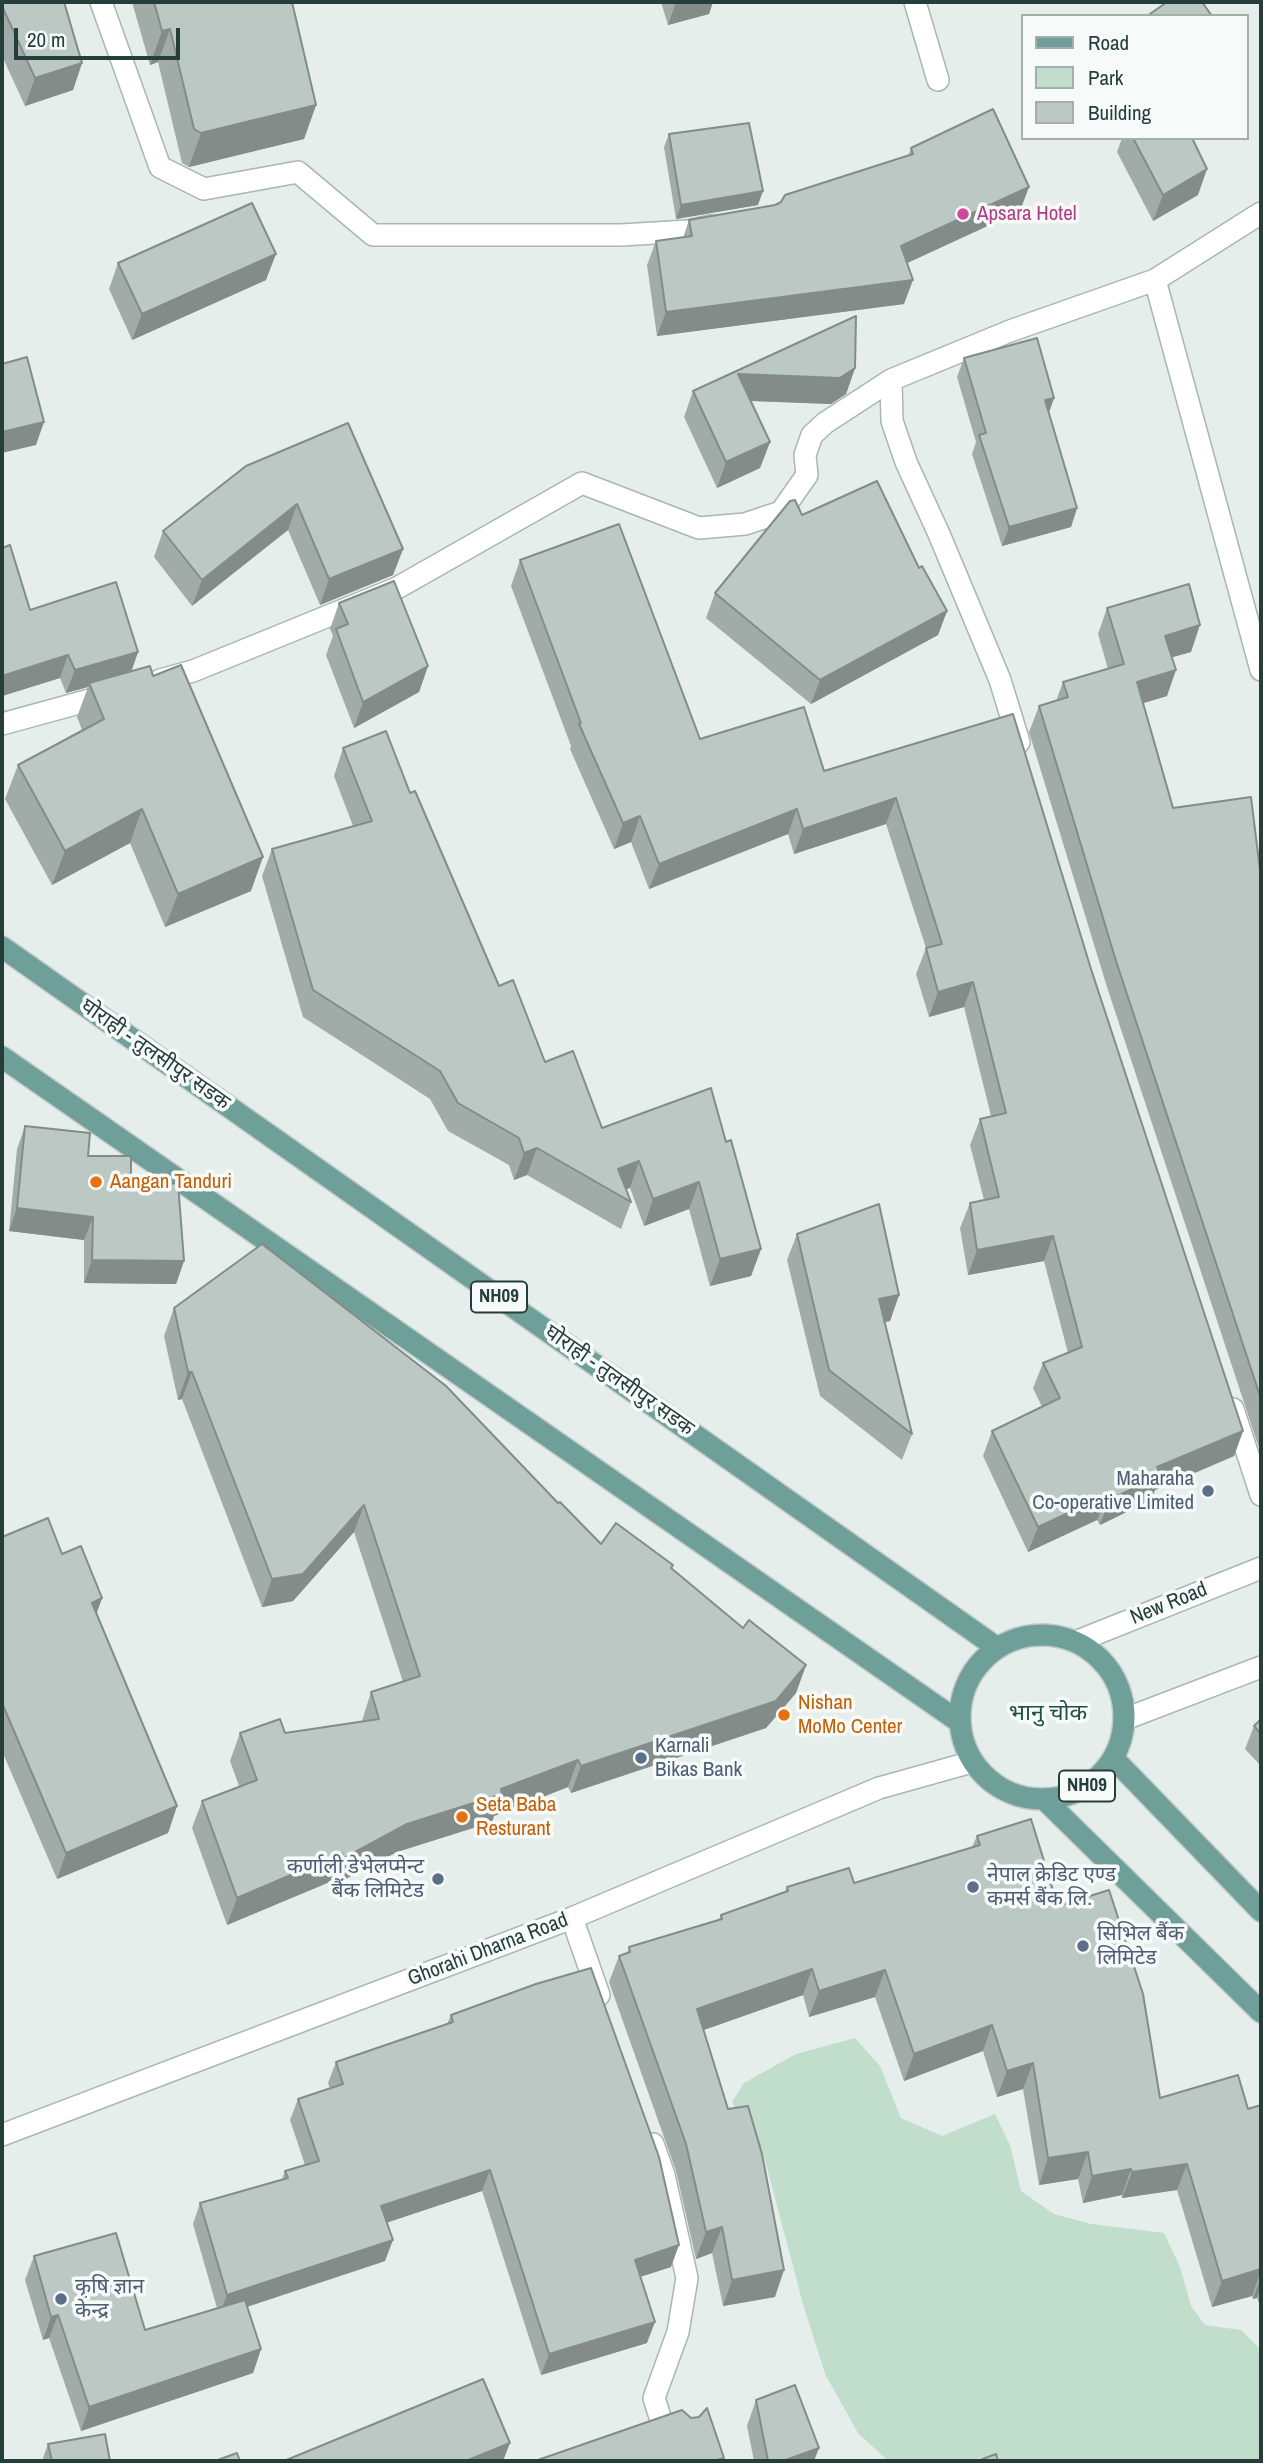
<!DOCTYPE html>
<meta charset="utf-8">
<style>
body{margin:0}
#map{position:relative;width:1263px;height:2463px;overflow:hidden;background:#e6eeeb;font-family:"Archivo Narrow",sans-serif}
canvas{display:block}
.frame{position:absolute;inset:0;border:4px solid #263e3b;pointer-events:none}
.legend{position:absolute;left:1021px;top:14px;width:228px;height:126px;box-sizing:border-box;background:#f6faf9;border:2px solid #a3afad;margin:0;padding:9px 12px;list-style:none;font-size:21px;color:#263e3b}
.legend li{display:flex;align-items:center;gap:14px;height:35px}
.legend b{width:35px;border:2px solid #a3afad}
.scale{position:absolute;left:14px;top:28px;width:166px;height:32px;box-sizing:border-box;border:4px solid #263e3b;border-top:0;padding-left:9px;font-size:21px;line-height:24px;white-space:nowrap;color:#263e3b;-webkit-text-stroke:5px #f6faf9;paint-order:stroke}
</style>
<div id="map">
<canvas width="1263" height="2463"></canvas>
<div class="frame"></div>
<ul class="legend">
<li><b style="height:9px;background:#6e9f98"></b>Road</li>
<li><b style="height:19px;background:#c1ddcb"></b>Park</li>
<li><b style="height:19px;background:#bbc8c4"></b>Building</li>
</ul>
<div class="scale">20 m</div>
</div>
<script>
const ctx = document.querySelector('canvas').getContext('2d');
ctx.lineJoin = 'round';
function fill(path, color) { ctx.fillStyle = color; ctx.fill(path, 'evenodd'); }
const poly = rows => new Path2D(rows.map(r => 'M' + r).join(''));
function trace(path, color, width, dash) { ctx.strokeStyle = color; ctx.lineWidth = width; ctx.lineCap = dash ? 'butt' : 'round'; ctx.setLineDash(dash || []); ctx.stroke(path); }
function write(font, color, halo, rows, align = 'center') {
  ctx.font = font + ' "Archivo Narrow","Noto Sans Devanagari",sans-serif'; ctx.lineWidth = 7; ctx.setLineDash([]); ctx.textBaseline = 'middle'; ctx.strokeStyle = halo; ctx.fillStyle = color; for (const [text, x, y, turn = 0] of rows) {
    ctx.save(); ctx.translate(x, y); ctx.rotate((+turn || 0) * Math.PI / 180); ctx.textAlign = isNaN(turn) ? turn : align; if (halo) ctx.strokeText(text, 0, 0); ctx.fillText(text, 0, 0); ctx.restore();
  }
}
const green = poly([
 [855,2038,880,2066,901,2118,942,2136,995,2114,1010,2145,1021,2191,1054,2214,1091,2224,1164,2233,1180,2267,1191,2306,1205,2325,1241,2330,1261,2350,1261,2461,986,2461,982,2457,972,2461,888,2461,858,2433,825,2374,803,2304,762,2149,732,2102,744,2083,796,2054]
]);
const street = poly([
 [101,2,160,167,204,189,298,172,373,235,621,235,688,231,711,226],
 [915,2,938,80],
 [1155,280,1261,670],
 [891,380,892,421,906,462,939,534,1000,680,1019,742],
 [160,680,193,671,397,588,582,483,699,528,745,524,781,512,807,475,805,455,812,435,825,423,891,380,1010,331,1155,280,1261,213],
 [2,724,108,695],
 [1233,1409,1261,1495],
 [1078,1641,1261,1568],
 [1125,1719,1261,1667],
 [572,1918,599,1995],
 [2,2135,572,1918,879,1788,972,1762],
 [653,2144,664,2175,687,2278,678,2332,654,2398,674,2461]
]);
const primary = poly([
 [2,947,996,1647],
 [2,1057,958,1721],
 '960 1717a82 82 0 1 1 164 0a82 82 0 1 1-164 0Z',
 [1114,1759,1261,1911],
 [1044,1799,1261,2012]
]);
const wall = poly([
 [2,2,82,63,73,90,25,106,2,56],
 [132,2,292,2,316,105,304,139,189,167,182,163,158,62,150,65],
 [661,2,713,2,709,14,668,25],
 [669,134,758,205,676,219,664,147],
 [1122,138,1192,138,1198,195,1153,221,1117,152],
 [911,148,1020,211,907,263,904,304,657,336,647,265,656,241,683,238,689,220,775,205,908,156],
 [118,263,266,280,132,340,109,289],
 [964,358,1054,398,1049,413,1077,508,1071,527,1002,546,972,454,976,442,957,377],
 [855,368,846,394,831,404,750,401,770,442,760,468,717,488,684,417,693,391],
 [246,466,403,549,393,575,320,605,288,530,192,606,154,557,163,531],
 [802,515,919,568,947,611,938,635,811,704,706,618,715,593],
 [2,548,30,610,138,652,131,672,153,676,251,891,165,927,130,843,52,885,5,799,18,765,82,730,77,717,88,687,66,693,60,678,2,696],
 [520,560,700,739,824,771,1013,714,1091,969,1243,1431,1234,1456,1155,1490,1151,1500,1100,1525,1097,1520,1028,1552,983,1456,992,1431,1042,1407,1033,1388,1043,1363,1068,1353,1044,1261,968,1275,960,1228,970,1203,984,1200,970,1145,980,1119,991,1116,964,1007,929,1017,916,974,926,948,886,824,794,854,788,834,649,889,631,842,614,849,570,749,571,746,511,586],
 [339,603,428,666,419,692,354,728,326,655,333,636,330,629],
 [1107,608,1191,652,1172,657,1167,696,1143,703,1173,808,1261,870,1261,1454,1107,987,1029,732,1039,706,1056,701,1063,682,1108,669,1098,634],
 [343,748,410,793,499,986,545,1062,602,1128,726,1142,761,1249,751,1276,710,1286,689,1209,644,1226,630,1188,626,1189,631,1202,621,1229,527,1175,514,1180,509,1165,448,1131,430,1099,303,1017,262,876,272,849,353,826,334,776],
 [25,1126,88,1156,131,1187,184,1261,176,1284,84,1283,84,1240,9,1231,17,1149],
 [797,1234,899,1295,890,1321,885,1322,912,1434,902,1460,820,1396,787,1260],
 [174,1308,558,1503,601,1544,673,1565,672,1569,743,1628,806,1665,796,1693,766,1728,571,1793,568,1787,494,1816,492,1822,397,1852,334,1885,332,1881,227,1925,192,1828,202,1801,239,1786,230,1761,240,1733,285,1733,362,1721,371,1692,403,1682,354,1532,293,1601,262,1607,182,1399,178,1400,164,1336],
 [2,1537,62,1554,102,1598,96,1614,177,1806,168,1833,57,1879,2,1751],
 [1261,1719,1261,1766,1245,1749,1254,1726],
 [977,1836,1058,1906,1160,2098,1248,2109,1261,2105,1261,2308,1257,2298,1253,2299,1252,2296,1212,2307,1177,2190,1122,2198,1122,2195,1083,2203,1078,2179,1039,2185,1023,2089,997,2097,983,2051,904,2081,875,1997,809,2017,803,1995,703,2030,775,2297,723,2306,712,2253,696,2259,676,2171,609,1982,619,1956,627,1954,629,1947,719,1919,721,1915,785,1891,787,1887,854,1883,972,1847],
 [451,2015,671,2267,640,2277,647,2343,541,2375,482,2191,387,2222,385,2261,247,2307,261,2349,253,2373,81,2431,49,2338,43,2340,25,2280,34,2256,145,2330,217,2308,193,2224,200,2203,282,2179,285,2171,305,2165,290,2120,298,2099,330,2089,328,2083,336,2062,447,2024],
 [756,2400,814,2461,754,2461,747,2426],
 [48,2444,110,2461,44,2461,43,2458]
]);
const shadedWall = poly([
 [676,2,713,2,709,14,668,25],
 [170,29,158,62,150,65,162,31],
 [82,63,73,90,25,106,35,78],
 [316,105,304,139,189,167,201,133],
 [1207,169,1198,195,1153,221,1163,195],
 [1029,187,1020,211,892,270,901,246],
 [763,191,758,205,676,219,681,205],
 [276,254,266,280,132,340,142,314],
 [913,280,904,304,657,336,666,312],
 [855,368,846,394,831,404,728,400,738,374],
 [1054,398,1047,417,1045,400],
 [44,422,36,445,2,453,2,432],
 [770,442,760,468,717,488,726,462],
 [297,504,288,530,192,606,202,580],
 [1077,508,1071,527,1002,546,1009,527],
 [403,549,393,575,320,605,329,579],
 [947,611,938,635,811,704,820,680],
 [1200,625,1191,652,1155,662,1165,636],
 [138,652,130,675,89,683,88,687,66,693,75,670],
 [68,655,60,678,2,696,2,676],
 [428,666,419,692,354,728,363,702],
 [1176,670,1167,696,1127,708,1137,682],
 [896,798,886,824,794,854,803,829],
 [142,809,130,843,52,885,65,851],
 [797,809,788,834,649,889,659,864],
 [640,816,631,842,614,849,623,823],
 [263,857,251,891,165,927,178,894],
 [973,982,964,1007,929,1017,938,992],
 [537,1148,527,1175,514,1180,524,1153],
 [639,1161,630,1188,616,1193,618,1169],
 [699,1182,689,1209,644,1226,653,1199],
 [17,1208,93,1217,84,1240,9,1231],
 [1053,1236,1044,1261,968,1275,977,1250],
 [761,1249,751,1276,710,1286,720,1259],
 [92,1260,184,1261,176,1284,84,1283],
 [899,1295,890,1321,870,1325,879,1299],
 [188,1372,192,1372,182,1399,178,1400],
 [1243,1431,1234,1456,1155,1490,1151,1500,1100,1525,1109,1500,1157,1467],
 [1107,1495,1097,1520,1028,1552,1038,1527],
 [364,1505,354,1532,293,1601,262,1607,272,1579],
 [102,1598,93,1624,92,1603],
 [806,1665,796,1693,766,1728,571,1793,581,1766],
 [578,1760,568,1787,494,1816,492,1822,397,1852,334,1885,344,1858,407,1824],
 [177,1806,168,1833,57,1879,66,1853],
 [342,1853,332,1881,227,1925,237,1898],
 [812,1969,803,1995,687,2036,697,2009],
 [885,1970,875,1997,809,2017,819,1991],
 [992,2025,983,2051,904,2081,914,2054],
 [1033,2063,1023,2089,997,2097,1007,2071],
 [1088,2152,1078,2179,1039,2185,1048,2158],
 [1187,2164,1177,2190,1122,2198,1132,2172],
 [1131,2169,1122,2195,1083,2203,1092,2176],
 [490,2170,482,2191,374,2227,381,2206],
 [722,2227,712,2253,696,2259,706,2232],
 [393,2240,385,2261,219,2316,227,2295],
 [679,2245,671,2267,627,2281,635,2260],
 [784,2270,775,2297,723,2306,732,2280],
 [1261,2270,1252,2296,1212,2307,1222,2281],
 [1261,2276,1261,2285,1257,2298,1253,2299],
 [58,2315,49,2338,43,2340,51,2317],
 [655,2322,647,2343,541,2375,549,2354],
 [261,2349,253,2373,81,2431,89,2407],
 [510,2443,503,2461,466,2461],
 [819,2448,814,2461,783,2461]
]);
const building = poly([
 [2,2,64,2,82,63,35,78,2,6,2,2],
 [154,2,292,2,316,105,201,133,194,129,170,29,162,31,154,2],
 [1167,2,1202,2,1212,16,1147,16,1167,2],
 [993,109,1029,187,901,246,913,280,666,312,656,241,692,236,689,220,775,205,781,202,785,195,913,154,911,148,993,109],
 [749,123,763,191,681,205,669,134,749,123],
 [1133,138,1192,138,1207,169,1163,195,1133,138],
 [252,203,276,254,142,314,118,263,252,203],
 [856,316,855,368,840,378,738,374,770,442,726,462,693,391,856,316],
 [1037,338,1054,398,1045,400,1077,508,1009,527,979,435,986,433,964,358,1037,338],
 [27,357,44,422,2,432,2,364,27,357],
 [348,423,403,549,329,579,297,504,202,580,163,531,246,466,348,423],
 [877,481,919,568,922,566,947,611,820,680,715,593,790,501,795,500,802,515,877,481],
 [619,524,700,739,804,707,824,771,1013,714,1091,969,1243,1431,1157,1467,1161,1475,1109,1500,1107,1495,1038,1527,992,1431,1060,1398,1043,1363,1082,1347,1053,1236,977,1250,970,1203,999,1197,980,1119,1006,1113,973,982,938,992,926,948,942,944,896,798,803,829,797,809,659,864,640,816,623,823,579,724,581,723,520,560,619,524],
 [10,545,30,610,116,582,138,652,75,670,68,655,2,676,2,548,10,545],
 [394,581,428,666,363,702,336,629,348,624,339,603,394,581],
 [1189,584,1200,625,1165,636,1176,670,1137,682,1173,808,1251,797,1260,870,1261,870,1261,1399,1116,961,1039,706,1068,697,1063,682,1124,664,1107,608,1189,584],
 [181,665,263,857,178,894,142,809,65,851,18,765,104,719,89,683,150,666,153,676,181,665],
 [386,731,410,793,415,791,499,986,513,980,545,1062,573,1051,602,1128,711,1088,726,1142,731,1140,761,1249,720,1259,699,1182,653,1199,639,1161,618,1169,631,1202,537,1148,524,1153,519,1138,458,1103,440,1071,313,990,272,849,372,821,343,748,386,731],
 [25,1126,90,1133,88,1156,131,1156,131,1187,178,1183,184,1261,92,1260,93,1217,17,1208,25,1126],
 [879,1204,899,1295,879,1299,912,1434,829,1370,797,1234,879,1204],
 [262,1244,446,1386,558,1503,560,1502,601,1544,616,1523,673,1565,671,1568,743,1628,749,1620,806,1665,776,1701,581,1766,578,1760,501,1789,502,1794,407,1824,344,1858,342,1853,237,1898,202,1801,257,1780,240,1733,280,1719,285,1733,379,1719,371,1692,420,1676,364,1505,303,1574,272,1579,192,1372,188,1372,174,1308,262,1244],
 [48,1518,62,1554,81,1546,102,1598,92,1603,177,1806,66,1853,2,1703,2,1537,48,1518],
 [1261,1719,1261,1734,1254,1726,1261,1719],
 [1031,1819,1058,1906,1109,1890,1143,1994,1160,2098,1238,2075,1248,2109,1261,2105,1261,2269,1222,2281,1187,2164,1132,2172,1131,2169,1092,2176,1088,2152,1048,2158,1033,2063,1007,2071,992,2025,914,2054,885,1970,819,1991,812,1969,697,2009,728,2109,748,2106,762,2154,784,2270,732,2280,722,2227,706,2232,686,2144,619,1956,630,1952,629,1947,722,1919,721,1915,788,1891,787,1887,849,1868,854,1883,980,1845,977,1836,1031,1819],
 [591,1968,659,2157,679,2245,635,2260,655,2322,549,2354,490,2170,381,2206,393,2240,227,2295,200,2203,288,2178,285,2171,319,2161,298,2099,343,2084,336,2062,453,2022,451,2015,536,1984,591,1968],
 [116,2233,145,2330,245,2300,261,2349,89,2407,58,2315,51,2317,34,2256,116,2233],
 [483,2379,510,2443,466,2461,284,2461,483,2379],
 [795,2385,819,2448,783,2461,768,2461,756,2400,795,2385],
 [707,2408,724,2458,713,2461,535,2461,682,2410,691,2418,699,2417,707,2408],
 [105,2434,110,2461,52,2461,48,2444,105,2434],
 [237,2453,240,2461,215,2461,237,2453],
 [996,2454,998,2461,977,2461,996,2454]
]);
const markers = [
 [963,214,7,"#d1479c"],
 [96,1182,7,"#e8710a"],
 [1208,1491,7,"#5c6f8a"],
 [784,1715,7,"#e8710a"],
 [641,1758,7,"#5c6f8a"],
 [462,1817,7,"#e8710a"],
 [438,1879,7,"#5c6f8a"],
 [973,1887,7,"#5c6f8a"],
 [1083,1946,7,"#5c6f8a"],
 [61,2299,7,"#5c6f8a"]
];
const shields = [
 [499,1297,56],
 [1087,1786,56]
];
const shieldNames = [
 ["NH09",499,1297],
 ["NH09",1087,1786]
];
const hotelNames = [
 ["Apsara Hotel",977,214]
];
const streetNames = [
 ["घोराही - तुलसीपुर सडक",155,1055,35],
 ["घोराही - तुलसीपुर सडक",619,1381,35],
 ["New Road",1169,1604,-22],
 ["Ghorahi Dharna Road",488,1950,-21]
];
const foodNames = [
 ["Aangan Tanduri",110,1182],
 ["Nishan",798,1703],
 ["MoMo Center",798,1727],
 ["Seta Baba",476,1805],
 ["Resturant",476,1829]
];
const serviceNames = [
 ["Maharaha",1194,1479,"right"],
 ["Co-operative Limited",1194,1503,"right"],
 ["Karnali",655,1746],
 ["Bikas Bank",655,1770],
 ["कर्णाली डेभेलप्मेन्ट",424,1867,"right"],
 ["बैंक लिमिटेड",424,1891,"right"],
 ["नेपाल क्रेडिट एण्ड",987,1875],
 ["कमर्स बैंक लि.",987,1899],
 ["सिभिल बैंक",1097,1934],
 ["लिमिटेड",1097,1958],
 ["कृषि ज्ञान",75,2287],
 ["केन्द्र",75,2311]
];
const neighbourhoodNames = [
 ["भानु चोक",1048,1714]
];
fill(green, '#c1ddcb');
trace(street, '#a9b6b3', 24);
trace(primary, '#c2c9c8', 24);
trace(street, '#fff', 21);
trace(primary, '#6e9f98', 21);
fill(wall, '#a1aca9');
fill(shadedWall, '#838c89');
fill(building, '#bbc8c4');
trace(building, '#838c89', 2);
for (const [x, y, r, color] of markers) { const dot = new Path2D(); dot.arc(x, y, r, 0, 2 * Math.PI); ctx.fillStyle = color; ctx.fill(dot); trace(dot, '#f6faf9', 2.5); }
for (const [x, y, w] of shields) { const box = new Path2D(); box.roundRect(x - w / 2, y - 15.5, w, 31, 5); ctx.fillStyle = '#f6faf9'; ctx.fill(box); trace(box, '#263e3b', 2); }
write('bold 19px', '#263e3b', null, shieldNames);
write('21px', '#b23c85', '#f6faf9', hotelNames, 'left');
write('21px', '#263e3b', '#f6faf9', streetNames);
write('21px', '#c56008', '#f6faf9', foodNames, 'left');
write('21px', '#4e5e75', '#f6faf9', serviceNames, 'left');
write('23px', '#234f49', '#f6faf9', neighbourhoodNames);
</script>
